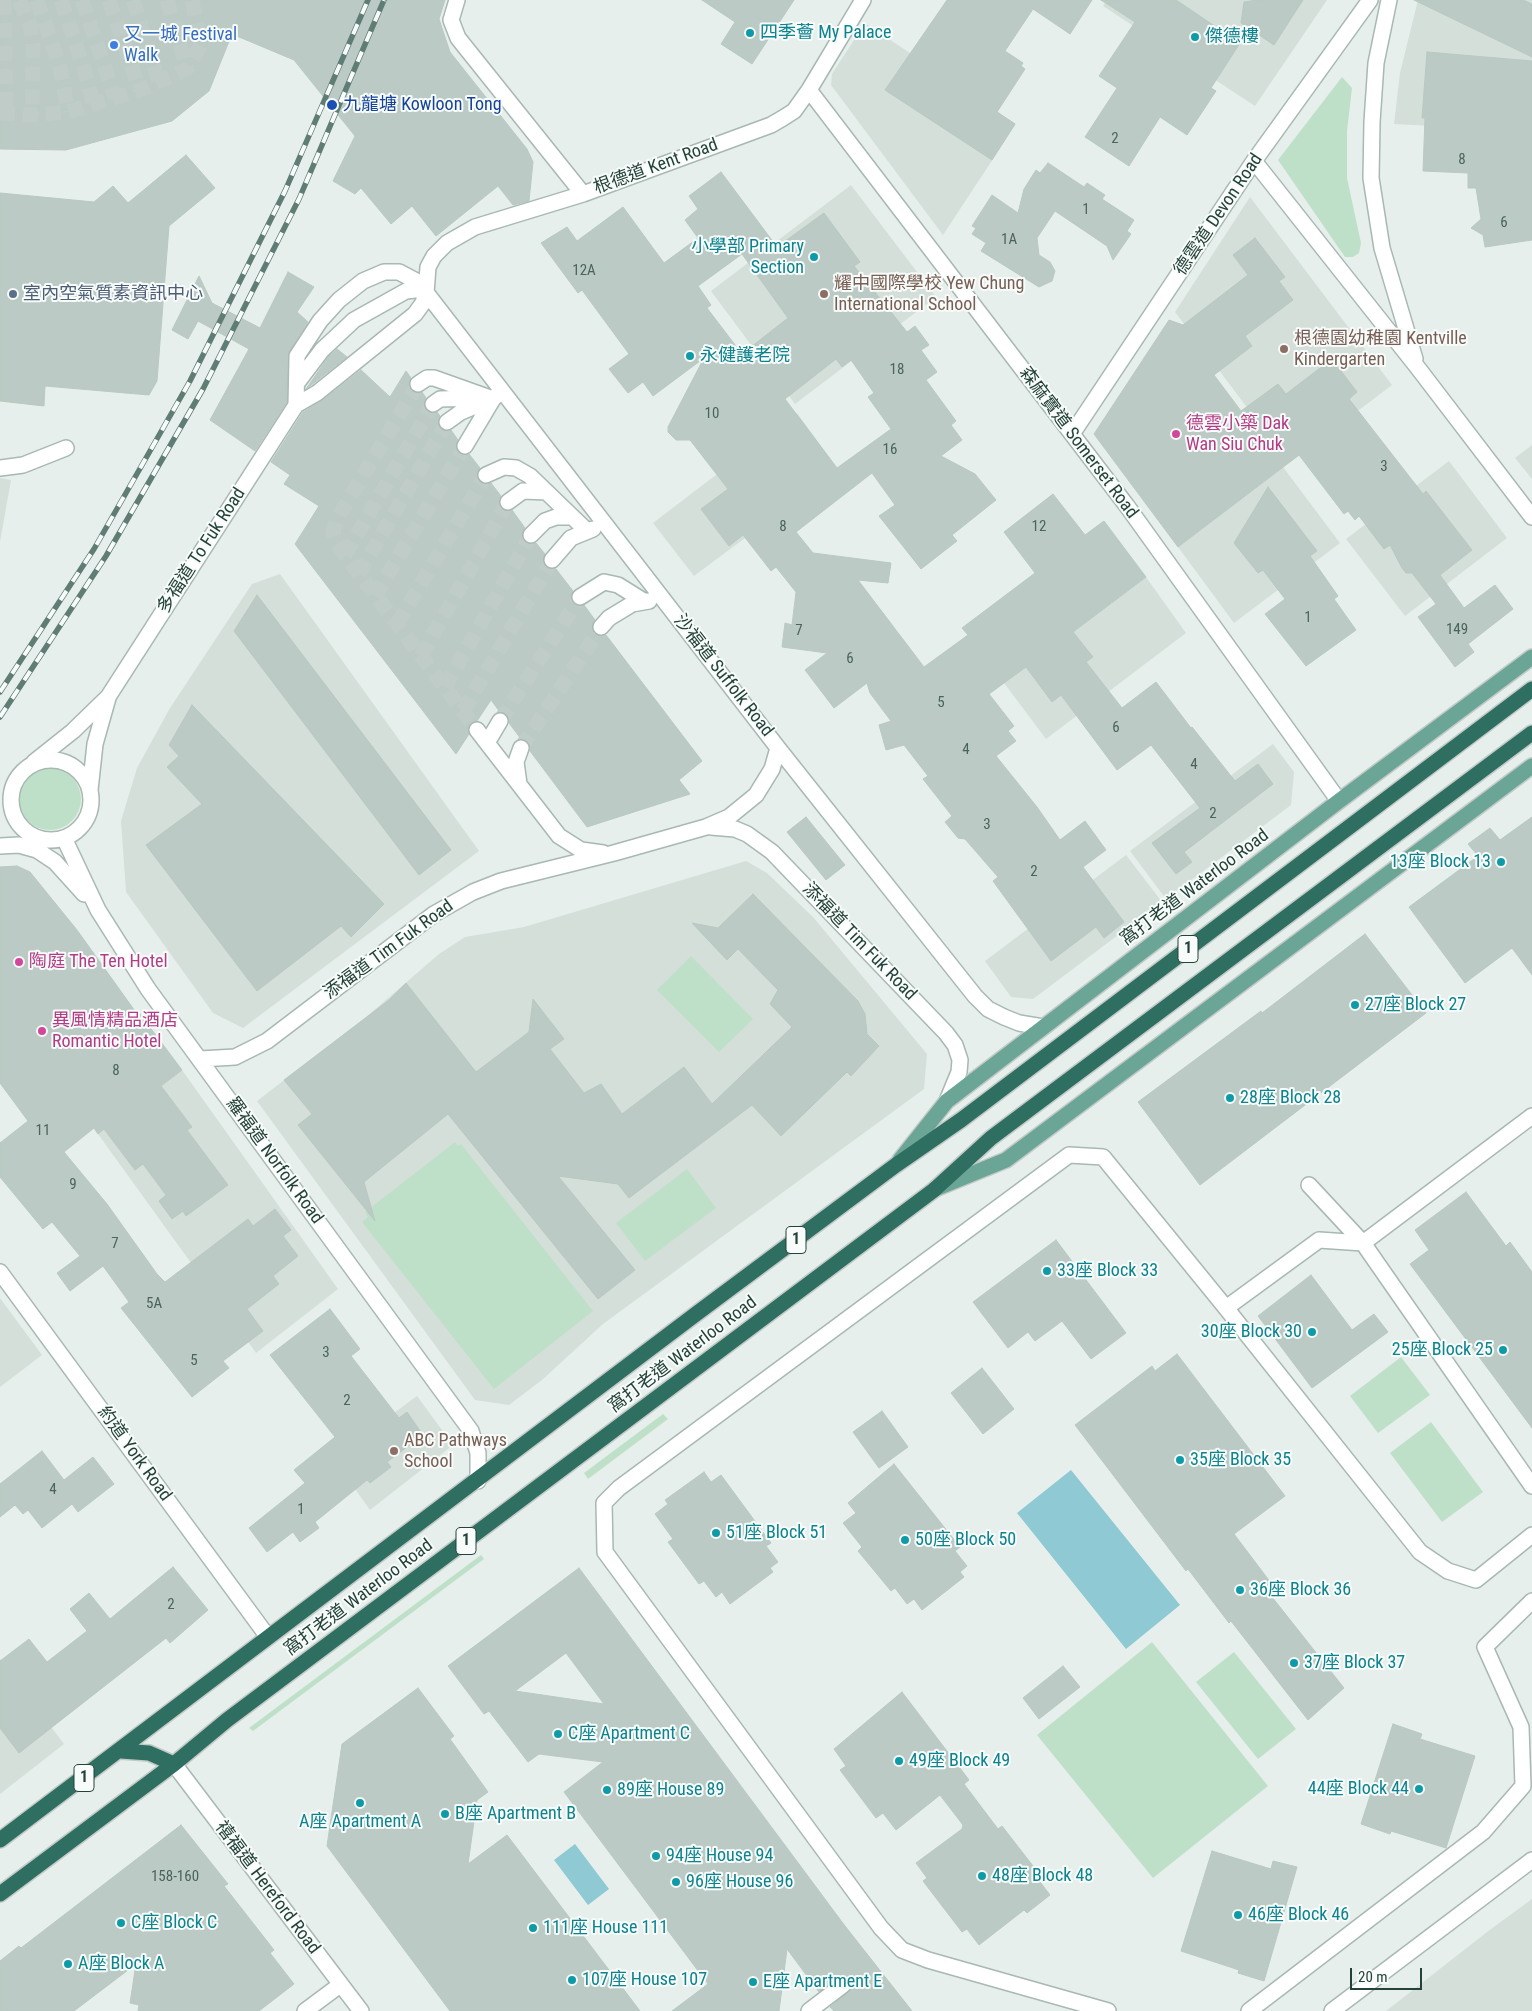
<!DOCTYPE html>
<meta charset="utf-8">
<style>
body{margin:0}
#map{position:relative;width:1532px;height:2011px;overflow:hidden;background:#e6efeb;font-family:"Roboto Condensed",sans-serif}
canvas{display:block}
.scale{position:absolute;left:1350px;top:1968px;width:72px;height:22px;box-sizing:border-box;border:2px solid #24423a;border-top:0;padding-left:6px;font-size:15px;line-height:18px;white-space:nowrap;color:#24423a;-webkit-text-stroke:4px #f7fbf9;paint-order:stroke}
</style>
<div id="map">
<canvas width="1532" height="2011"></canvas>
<div class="scale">20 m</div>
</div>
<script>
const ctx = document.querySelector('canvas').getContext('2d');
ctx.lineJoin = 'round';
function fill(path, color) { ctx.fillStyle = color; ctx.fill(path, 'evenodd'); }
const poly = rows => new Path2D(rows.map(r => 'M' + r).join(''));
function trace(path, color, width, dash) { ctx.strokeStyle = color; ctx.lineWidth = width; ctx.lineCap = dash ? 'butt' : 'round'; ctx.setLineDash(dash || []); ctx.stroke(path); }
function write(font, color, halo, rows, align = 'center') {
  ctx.font = font + ' "Roboto Condensed","Noto Sans TC",sans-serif'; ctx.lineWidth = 4; ctx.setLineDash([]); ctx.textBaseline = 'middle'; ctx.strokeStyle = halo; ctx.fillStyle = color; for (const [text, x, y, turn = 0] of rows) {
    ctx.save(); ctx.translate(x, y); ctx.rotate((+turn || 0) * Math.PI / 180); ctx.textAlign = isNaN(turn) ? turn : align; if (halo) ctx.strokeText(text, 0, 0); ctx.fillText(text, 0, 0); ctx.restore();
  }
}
const built = poly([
 [1107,0,1327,0,1255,106,1103,6],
 [1418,0,1532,0,1532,131,1394,124,1400,73],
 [865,23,1016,124,943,235,831,85,832,74],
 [851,185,936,297,795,404,711,291],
 [1250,197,1392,385,1289,463,1175,312],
 [797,413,838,469,694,576,653,523],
 [1532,445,1532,479,1515,458],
 [1449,461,1507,538,1405,616,1346,539],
 [1283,467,1340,543,1234,623,1178,547],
 [0,478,11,480,0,542],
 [280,574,479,851,243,1028,213,1013,126,892,121,821,137,768,170,708,252,584],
 [1146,577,1186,633,1046,739,1004,683],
 [1273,744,1294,772,1291,805,1166,899,1130,851],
 [1126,855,1162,902,1033,999,1011,997,985,961],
 [746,861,767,873,813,917,927,1054,924,1089,603,1324,542,1380,509,1405,475,1400,257,1101,365,1018,439,954,465,937,524,927],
 [182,1070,338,1289,256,1353,98,1134],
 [0,1298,42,1355,0,1387],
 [417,1396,453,1445,370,1510,333,1458],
 [0,1659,64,1744,0,1794],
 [1532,1899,1532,2011,1386,2011,1491,1929]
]);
const green = poly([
 [1342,77,1352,88,1347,131,1347,178,1361,243,1359,253,1353,257,1345,257,1278,160],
 '19 799a31 31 0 1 1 62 0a31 31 0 1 1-62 0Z',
 [691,956,753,1019,719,1052,657,990],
 [455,1142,458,1146,461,1144,593,1311,494,1389,362,1222,368,1217,365,1212],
 [687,1169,716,1208,645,1261,616,1223],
 [1401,1357,1430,1395,1378,1433,1350,1396],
 [663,1414,668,1419,588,1479,584,1473],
 [1431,1422,1483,1492,1442,1522,1390,1453],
 [481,1555,484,1559,253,1731,249,1728],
 [1152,1642,1268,1786,1153,1878,1037,1735],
 [1234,1652,1296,1729,1258,1759,1196,1682]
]);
const water = poly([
 [1071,1470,1180,1605,1126,1649,1017,1513],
 [575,1844,609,1889,588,1905,554,1860]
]);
const building = poly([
 [0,0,445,0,439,19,450,52,527,149,533,162,529,201,513,205,498,186,436,236,412,206,391,224,361,188,355,194,333,181,355,136,294,60,232,34,209,91,172,121,66,150,0,149,0,0],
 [702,0,794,0,752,64,721,44,735,22,702,0],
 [947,0,1092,0,1070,34,1033,9,1005,51,1023,63,1021,66,1025,69,997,112,1015,124,992,160,885,90,947,0],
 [1101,0,1176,0,1240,43,1211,88,1216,91,1187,135,1160,117,1129,166,1085,137,1117,88,1099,76,1135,22,1101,0],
 [1257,0,1303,0,1274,45,1241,23,1244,2,1257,0],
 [1414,0,1523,0,1532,4,1532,57,1414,0],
 [1427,52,1532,61,1532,240,1485,247,1483,235,1471,228,1481,219,1476,188,1468,188,1468,173,1423,171,1425,118,1422,118,1427,52],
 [186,155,215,188,169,226,157,381,149,395,45,386,44,406,0,401,0,193,94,202,113,186,128,203,186,155],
 [1048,163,1084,187,1087,183,1105,195,1102,199,1134,220,1127,231,1131,234,1113,260,1107,246,1055,211,1037,238,1039,255,1050,262,1055,271,1052,281,1039,287,981,251,986,243,972,234,976,228,972,226,992,195,1018,213,1024,189,1036,170,1040,173,1048,163],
 [721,172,777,247,824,213,860,262,854,266,907,332,915,326,929,345,921,350,937,372,926,380,956,421,951,425,962,440,941,456,975,474,996,500,952,535,957,541,921,569,879,516,895,505,872,473,796,532,813,553,891,563,888,583,858,580,924,667,968,635,962,628,1035,573,1004,532,1053,494,1085,535,1104,521,1146,577,1073,632,1093,657,1086,662,1122,708,1156,682,1191,728,1192,727,1235,781,1258,764,1273,784,1184,852,1192,862,1176,874,1152,843,1200,808,1151,745,1117,770,1061,695,1052,702,1026,667,989,694,1014,726,1008,731,1016,741,996,756,1037,807,1060,840,1085,821,1106,850,1083,867,1124,922,1104,938,1096,927,1051,961,993,881,998,877,965,839,958,838,945,822,952,816,923,779,928,776,904,745,886,750,879,725,891,721,870,693,867,683,834,708,805,670,827,653,782,647,785,623,792,625,796,592,776,567,771,571,743,535,729,546,701,509,728,489,690,440,676,440,668,432,668,427,704,358,653,396,643,382,628,393,609,369,629,354,582,290,578,293,541,243,567,227,577,241,623,207,664,263,698,238,685,220,698,209,689,196,721,172],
 [742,254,788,318,742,354,707,308,711,305,698,286,742,254],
 [836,359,842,367,851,360,874,393,868,397,891,429,837,468,785,399,836,359],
 [1255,238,1285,277,1279,281,1293,300,1245,336,1252,346,1214,375,1241,411,1278,384,1286,394,1332,359,1357,392,1349,399,1423,494,1426,491,1472,550,1440,575,1464,608,1495,585,1513,609,1468,644,1474,652,1455,667,1418,617,1436,604,1412,573,1406,573,1402,568,1390,545,1384,549,1359,516,1355,520,1348,511,1344,514,1299,455,1178,547,1094,434,1169,320,1183,325,1248,275,1233,255,1255,238],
 [288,272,314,287,297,312,308,322,288,355,287,402,255,451,210,420,249,349,198,321,188,339,172,330,199,276,212,303,260,328,288,272],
 [337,349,347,357,306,389,329,356,337,349],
 [361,370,390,397,406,371,411,378,409,384,411,390,414,393,422,392,426,398,424,404,426,410,430,413,437,412,440,416,438,422,440,428,444,431,451,430,458,440,456,445,457,451,461,454,469,454,480,468,477,474,478,479,485,484,491,483,501,496,499,503,501,508,505,511,512,510,525,528,522,533,524,541,529,544,536,543,545,554,543,559,546,567,556,569,573,591,571,597,572,602,576,605,584,605,595,620,592,626,594,634,600,636,606,635,702,761,679,780,690,794,587,827,530,751,528,742,521,739,509,723,508,716,500,712,491,700,477,721,469,726,469,734,456,754,295,544,319,506,284,484,290,475,271,462,303,412,323,400,361,370],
 [1268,487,1317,551,1310,556,1338,596,1334,599,1356,630,1306,666,1265,614,1285,599,1263,570,1258,573,1234,543,1268,487],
 [257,595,451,850,419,875,234,631,257,595],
 [192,705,384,904,351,937,341,926,257,991,146,845,202,804,167,767,179,756,169,745,192,705],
 [806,817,845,865,826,880,787,832,806,817],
 [1532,817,1532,975,1512,948,1465,983,1409,907,1478,856,1468,844,1490,828,1500,840,1532,817],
 [17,866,30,872,77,930,135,1011,137,1010,182,1070,161,1086,192,1127,187,1130,228,1185,186,1216,183,1211,172,1219,159,1201,166,1195,143,1164,135,1170,104,1129,98,1134,94,1128,64,1152,107,1204,157,1274,165,1282,248,1219,253,1226,275,1209,291,1230,283,1236,298,1256,273,1276,279,1284,247,1309,263,1331,223,1361,229,1368,192,1397,121,1308,129,1302,103,1266,70,1291,57,1273,80,1256,52,1222,43,1229,0,1177,0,1143,28,1121,0,1083,0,867,17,866],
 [753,894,858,1001,865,1014,867,1034,879,1046,851,1076,847,1072,781,1136,752,1105,629,1198,618,1184,558,1176,635,1270,598,1299,448,1114,364,1182,375,1221,298,1125,312,1114,284,1080,389,1000,406,983,476,1072,529,1032,533,999,564,1039,550,1049,584,1093,601,1084,622,1114,684,1067,712,1104,792,1027,770,1004,778,990,738,949,727,960,692,923,718,928,753,894],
 [1365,934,1426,1013,1200,1185,1138,1102,1261,1011,1262,1013,1365,934],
 [1466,1192,1506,1246,1510,1242,1532,1272,1532,1428,1410,1264,1429,1250,1415,1230,1466,1192],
 [1056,1240,1126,1333,1091,1359,1062,1321,1035,1341,1028,1332,1008,1348,973,1302,1056,1240],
 [1311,1275,1352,1330,1374,1314,1388,1332,1312,1388,1258,1316,1311,1275],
 [330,1309,360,1349,351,1356,399,1418,407,1412,423,1435,387,1462,391,1467,370,1483,367,1480,315,1522,319,1528,300,1542,293,1532,267,1552,249,1528,305,1483,294,1470,335,1437,270,1355,330,1309],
 [1177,1354,1285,1496,1234,1534,1274,1587,1268,1592,1344,1688,1308,1720,1231,1621,1229,1623,1188,1569,1186,1571,1075,1425,1152,1366,1155,1371,1177,1354],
 [982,1368,1014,1409,983,1434,951,1393,982,1368],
 [882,1411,908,1447,879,1468,853,1432,882,1411],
 [42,1451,64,1480,93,1457,114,1484,78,1512,72,1504,42,1528,28,1510,23,1514,15,1505,0,1517,0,1484,42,1451],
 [894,1464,960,1547,955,1551,967,1566,960,1572,964,1577,922,1610,914,1599,907,1604,895,1588,891,1591,858,1551,862,1547,843,1523,856,1513,848,1503,894,1464],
 [704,1472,711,1482,721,1475,771,1543,766,1546,778,1562,770,1568,773,1572,730,1604,722,1592,716,1597,704,1581,699,1584,668,1542,673,1539,655,1514,668,1504,665,1500,704,1472],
 [173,1567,208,1610,170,1643,166,1638,19,1753,0,1728,0,1661,29,1639,47,1662,87,1631,70,1609,89,1593,110,1619,173,1567],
 [579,1568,845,1926,912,2011,834,2011,830,2007,851,1989,851,1980,841,1976,819,1992,787,1949,779,2011,672,2011,708,1984,564,1792,603,1762,539,1754,528,1762,489,1711,484,1714,448,1666,579,1568],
 [566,1653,604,1704,515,1691,566,1653],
 [1063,1666,1080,1687,1039,1719,1023,1698,1063,1666],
 [418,1688,454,1736,450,1739,488,1792,477,1800,468,1864,507,1835,640,2011,450,2011,327,1846,342,1744,418,1688],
 [902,1692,969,1780,964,1784,998,1829,1002,1826,1040,1875,1037,1878,1050,1895,1027,1913,1024,1910,979,1945,967,1929,962,1932,923,1881,927,1878,916,1863,962,1829,963,1825,940,1795,896,1830,883,1813,876,1818,840,1770,846,1766,834,1749,902,1692],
 [1393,1724,1422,1734,1420,1739,1475,1756,1446,1848,1391,1831,1390,1834,1361,1824,1393,1724],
 [181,1825,228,1884,224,1886,274,1950,270,1953,294,1984,259,2011,138,2011,139,2005,130,2003,136,1964,74,2011,0,2011,0,1961,19,1946,21,1948,181,1825],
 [1212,1851,1271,1869,1273,1861,1297,1867,1264,1981,1238,1973,1239,1970,1181,1951,1212,1851]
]);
const minorTunnel = poly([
 [4,0,6,113],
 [19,0,30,25,33,44,32,115],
 [37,0,60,67,68,112],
 [61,0,84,69,94,106],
 [82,0,115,98],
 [109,0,140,90],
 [133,0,159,82],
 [167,0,187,69],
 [0,113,32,115,68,112,140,90,187,69,201,45,192,0],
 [418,384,337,519,333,532,337,544,345,555,477,730],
 [345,555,433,404],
 [359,574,447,422],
 [375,596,465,446],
 [397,624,486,475],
 [421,656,508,502],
 [445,687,531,535],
 [463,711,552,560],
 [500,721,580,597],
 [521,748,601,627]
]);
const minor = poly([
 [457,0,451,20,458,38,583,194],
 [1389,0,1376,63,1372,122,1371,178,1382,248,1415,359],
 [809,90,1127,506,1339,801],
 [1254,161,1418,368,1532,517],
 [297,383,322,350,354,320,406,291,424,289],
 [418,384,427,378,434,378,493,399],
 [433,404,440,399,476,398],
 [296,405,297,356,320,321,339,300,363,281,384,272,399,272,418,282,778,748,975,996,988,1009,1004,1017,1019,1023,1043,1027],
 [447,422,461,412,487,401],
 [1072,434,1254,161,1370,0],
 [465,446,493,399,499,393],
 [0,468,23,465,66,448],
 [486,475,504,467,516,468,530,476,586,530],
 [508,502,523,491,547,492],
 [531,535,545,521,556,517,570,517],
 [552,560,571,538,593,529],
 [580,597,604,582,618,585,642,600],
 [601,627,609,618,632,604,649,601],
 [477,730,559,836,581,850,603,853],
 [487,743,500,721],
 '11 800a40 40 0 1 1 80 0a40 40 0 1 1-80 0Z',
 [34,762,73,731,108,697,296,405,317,393,415,314,423,303,426,293,428,267,434,256,447,243,475,227,583,194,771,125,783,118,794,111,809,90,863,0],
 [519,784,516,762,521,748],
 [90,790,95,744,108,698],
 [711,827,735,829,747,834,772,852,946,1033,955,1045,960,1060,959,1072,947,1101],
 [64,838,98,910,148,989,471,1431,478,1453,478,1481],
 [0,846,19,845,37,850,55,862,84,894],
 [200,1059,235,1057,267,1041,434,914,473,892,501,881,614,853,706,827,729,817,756,795,772,769,778,748],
 [1309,1185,1363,1243,1532,1486],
 [0,1272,268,1637],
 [1226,1308,1319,1240,1363,1243,1532,1116],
 [174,1764,361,2011],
 [305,2011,340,1985],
 [809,2011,843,1985],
 [1108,2011,928,1960,902,1950,881,1928,605,1552,604,1503,619,1488,1069,1155,1103,1157,1226,1308,1420,1552,1448,1571,1476,1580,1532,1535],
 [1249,2011,1483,1832,1523,1786,1521,1727,1485,1647,1532,1601],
 [1332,2011,1532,1860]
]);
const major = poly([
 [900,1160,947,1101,1339,801,1532,657],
 [935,1189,1006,1160,1532,766]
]);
const highway = poly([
 [121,1751,149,1753,174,1764],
 [0,1840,696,1314,896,1165,961,1120,1532,689],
 [0,1894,174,1764,227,1720,934,1190,991,1138,1532,733]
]);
const rail = poly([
 [0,692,94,549,190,381,285,191,368,0],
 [0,717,106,556,203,389,299,199,384,0]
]);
const markers = [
 [750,33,5,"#0f9aa8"],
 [1195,37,5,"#0f9aa8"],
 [114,45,5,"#3f7fe0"],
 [332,105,6,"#1a4fb4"],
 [814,257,5,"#0f9aa8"],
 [13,294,5,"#5c6f8a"],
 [824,294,5,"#8d6e63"],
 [1284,349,5,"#8d6e63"],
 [690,356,5,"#0f9aa8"],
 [1176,434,5,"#d1479c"],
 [1501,862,5,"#0f9aa8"],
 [19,962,5,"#d1479c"],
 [1355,1005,5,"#0f9aa8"],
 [42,1031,5,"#d1479c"],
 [1230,1098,5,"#0f9aa8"],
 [1047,1271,5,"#0f9aa8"],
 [1312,1332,5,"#0f9aa8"],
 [1503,1350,5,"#0f9aa8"],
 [394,1451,5,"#8d6e63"],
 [1180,1460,5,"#0f9aa8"],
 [716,1533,5,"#0f9aa8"],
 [905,1540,5,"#0f9aa8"],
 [1240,1590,5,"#0f9aa8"],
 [1294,1663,5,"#0f9aa8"],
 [558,1734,5,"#0f9aa8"],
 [899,1761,5,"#0f9aa8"],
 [1419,1789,5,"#0f9aa8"],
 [607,1790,5,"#0f9aa8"],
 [360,1803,5,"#0f9aa8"],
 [445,1814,5,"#0f9aa8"],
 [656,1856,5,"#0f9aa8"],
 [982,1876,5,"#0f9aa8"],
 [676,1882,5,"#0f9aa8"],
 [1238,1915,5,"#0f9aa8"],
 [121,1923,5,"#0f9aa8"],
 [533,1928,5,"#0f9aa8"],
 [68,1964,5,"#0f9aa8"],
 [572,1980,5,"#0f9aa8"],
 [753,1982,5,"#0f9aa8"]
];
const numberNames = [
 ["2",1115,139],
 ["8",1462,160],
 ["1",1086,210],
 ["6",1504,223],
 ["1A",1009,240],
 ["12A",584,271],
 ["18",897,370],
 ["10",712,414],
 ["16",890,450],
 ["3",1384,467],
 ["8",783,527],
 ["12",1039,527],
 ["1",1308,618],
 ["149",1457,630],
 ["7",799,631],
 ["6",850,659],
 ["5",941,703],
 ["6",1116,728],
 ["4",966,750],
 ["4",1194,765],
 ["2",1213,814],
 ["3",987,825],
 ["2",1034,872],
 ["8",116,1071],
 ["11",43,1131],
 ["9",73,1185],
 ["7",115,1244],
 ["5A",154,1304],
 ["3",326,1353],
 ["5",194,1361],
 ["2",347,1401],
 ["4",53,1490],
 ["1",301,1510],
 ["2",171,1605],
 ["158-160",175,1877]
];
const shields = [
 [1188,949,20],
 [796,1240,20],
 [466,1541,20],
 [84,1778,20]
];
const shieldNames = [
 ["1",1188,949],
 ["1",796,1240],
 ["1",466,1541],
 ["1",84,1778]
];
const cultureNames = [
 ["四季薈 My Palace",760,33],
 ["傑德樓",1205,37],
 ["小學部 Primary",804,247,"right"],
 ["Section",804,268,"right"],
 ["永健護老院",700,356],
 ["13座 Block 13",1491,862,"right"],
 ["27座 Block 27",1365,1005],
 ["28座 Block 28",1240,1098],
 ["33座 Block 33",1057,1271],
 ["30座 Block 30",1302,1332,"right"],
 ["25座 Block 25",1493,1350,"right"],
 ["35座 Block 35",1190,1460],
 ["51座 Block 51",726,1533],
 ["50座 Block 50",915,1540],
 ["36座 Block 36",1250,1590],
 ["37座 Block 37",1304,1663],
 ["C座 Apartment C",568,1734],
 ["49座 Block 49",909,1761],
 ["44座 Block 44",1409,1789,"right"],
 ["89座 House 89",617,1790],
 ["B座 Apartment B",455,1814],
 ["A座 Apartment A",360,1822,"center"],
 ["94座 House 94",666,1856],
 ["48座 Block 48",992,1876],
 ["96座 House 96",686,1882],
 ["46座 Block 46",1248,1915],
 ["C座 Block C",131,1923],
 ["111座 House 111",543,1928],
 ["A座 Block A",78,1964],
 ["107座 House 107",582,1980],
 ["E座 Apartment E",763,1982]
];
const shopNames = [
 ["又一城 Festival",124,35],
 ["Walk",124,56]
];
const transitNames = [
 ["九龍塘 Kowloon Tong",343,105]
];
const streetNames = [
 ["根德道 Kent Road",656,167,-20],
 ["德雲道 Devon Road",1219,215,-56],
 ["森麻實道 Somerset Road",1078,443,53],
 ["多福道 To Fuk Road",202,551,-57],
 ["沙福道 Suffolk Road",723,676,52],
 ["窩打老道 Waterloo Road",1195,888,-37],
 ["添福道 Tim Fuk Road",859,942,46],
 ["添福道 Tim Fuk Road",389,950,-36],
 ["羅福道 Norfolk Road",274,1161,54],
 ["窩打老道 Waterloo Road",683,1355,-37],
 ["約道 York Road",134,1454,54],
 ["窩打老道 Waterloo Road",359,1598,-37],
 ["禧福道 Hereford Road",267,1888,53]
];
const educationNames = [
 ["耀中國際學校 Yew Chung",834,284],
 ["International School",834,305],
 ["根德園幼稚園 Kentville",1294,339],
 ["Kindergarten",1294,360],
 ["ABC Pathways",404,1441],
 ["School",404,1462]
];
const serviceNames = [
 ["室內空氣質素資訊中心",23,294]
];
const hotelNames = [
 ["德雲小築 Dak",1186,424],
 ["Wan Siu Chuk",1186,445],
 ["陶庭 The Ten Hotel",29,962],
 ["異風情精品酒店",52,1021],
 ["Romantic Hotel",52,1042]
];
fill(built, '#d4dfda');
fill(green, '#bfe0c8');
fill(water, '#8ec9d4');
fill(building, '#bbcac4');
trace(building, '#b8c9c2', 1);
trace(minorTunnel, '#bfccc8', 15, [15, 8]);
trace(minor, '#a8b8b2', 18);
trace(major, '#c2cac8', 18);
trace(highway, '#c2cac8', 18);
trace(minor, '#fff', 15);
trace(major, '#6aa596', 15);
trace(highway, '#2f6f62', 15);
trace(rail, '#5f7d75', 5.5);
trace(rail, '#f7fbf9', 4, [11]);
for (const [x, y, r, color] of markers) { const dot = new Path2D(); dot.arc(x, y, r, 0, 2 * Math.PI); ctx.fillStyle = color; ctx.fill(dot); trace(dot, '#f7fbf9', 2); }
write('15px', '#4a645c', null, numberNames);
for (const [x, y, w] of shields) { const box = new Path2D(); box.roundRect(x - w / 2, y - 13.5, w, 27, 4); ctx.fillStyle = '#f7fbf9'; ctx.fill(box); trace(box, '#24423a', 1); }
write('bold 16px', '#24423a', null, shieldNames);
write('18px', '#0d838f', '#f7fbf9', cultureNames, 'left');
write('18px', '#366cbe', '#f7fbf9', shopNames, 'left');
write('18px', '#164399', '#f7fbf9', transitNames, 'left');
write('18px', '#24423a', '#f7fbf9', streetNames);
write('18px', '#785e54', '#f7fbf9', educationNames, 'left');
write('18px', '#4e5e75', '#f7fbf9', serviceNames, 'left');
write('18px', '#b23c85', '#f7fbf9', hotelNames, 'left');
</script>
